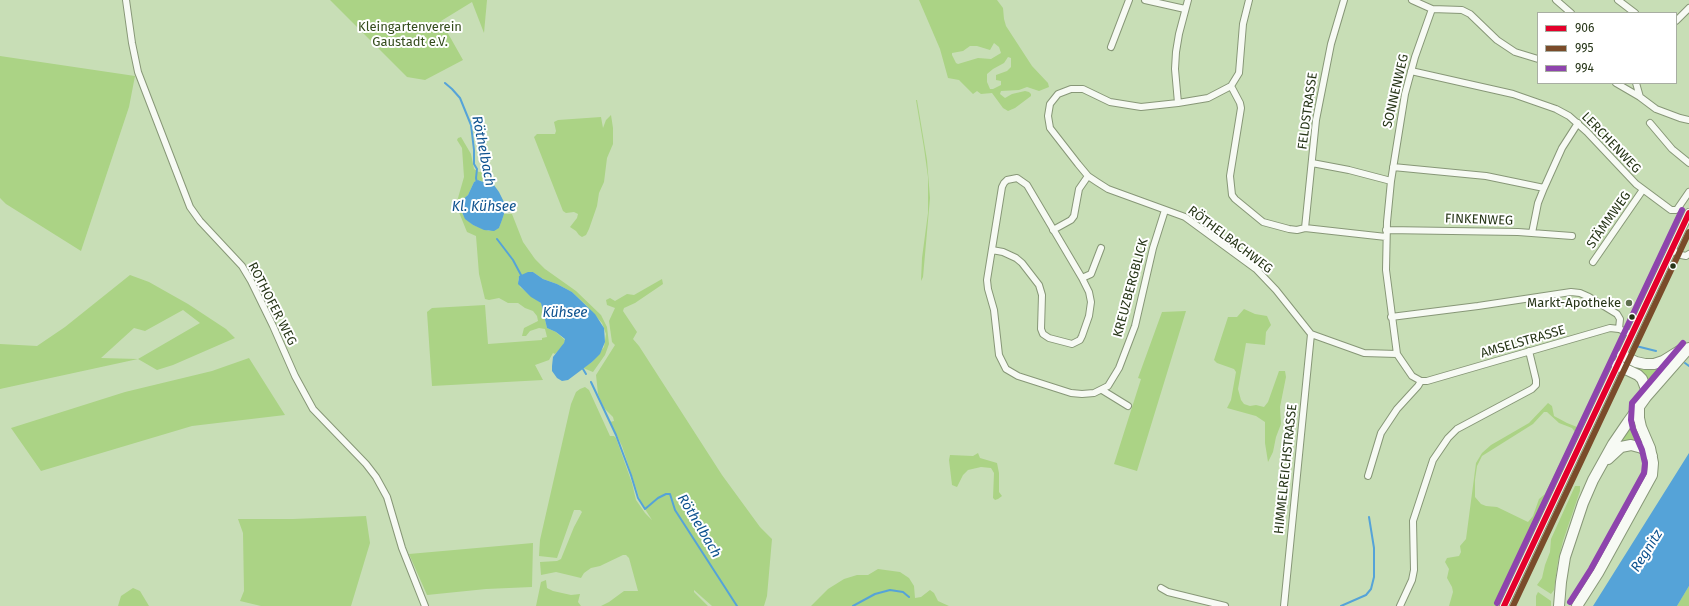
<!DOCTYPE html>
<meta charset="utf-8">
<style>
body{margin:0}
#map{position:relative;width:1689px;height:606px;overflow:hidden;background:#c8deb6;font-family:"Fira Sans",sans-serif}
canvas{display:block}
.legend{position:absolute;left:1537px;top:12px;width:140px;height:72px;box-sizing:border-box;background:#fff;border:1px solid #a8aea2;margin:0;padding:5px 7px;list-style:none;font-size:12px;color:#263517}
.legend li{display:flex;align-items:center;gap:8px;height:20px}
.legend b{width:20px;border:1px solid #a8aea2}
</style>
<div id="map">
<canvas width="1689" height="606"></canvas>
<ul class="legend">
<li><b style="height:5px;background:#e4002b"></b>906</li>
<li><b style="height:5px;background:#7a4b2a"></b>995</li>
<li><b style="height:5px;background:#8e44ad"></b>994</li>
</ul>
</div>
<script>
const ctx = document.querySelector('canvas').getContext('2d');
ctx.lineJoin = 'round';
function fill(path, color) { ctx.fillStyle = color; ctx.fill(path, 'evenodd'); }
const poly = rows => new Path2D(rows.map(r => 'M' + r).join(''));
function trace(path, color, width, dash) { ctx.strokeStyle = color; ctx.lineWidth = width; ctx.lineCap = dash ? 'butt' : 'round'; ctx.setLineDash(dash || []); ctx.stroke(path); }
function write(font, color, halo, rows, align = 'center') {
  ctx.font = font + ' "Fira Sans",sans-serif'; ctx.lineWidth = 4; ctx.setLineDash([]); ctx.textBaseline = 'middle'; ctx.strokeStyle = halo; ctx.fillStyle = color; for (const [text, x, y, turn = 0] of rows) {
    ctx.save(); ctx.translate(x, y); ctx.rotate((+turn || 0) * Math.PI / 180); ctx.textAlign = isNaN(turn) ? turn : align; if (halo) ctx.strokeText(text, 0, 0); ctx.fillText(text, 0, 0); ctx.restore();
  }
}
const green = poly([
 [330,0,487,0,484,33,472,2,441,21,463,60,425,80,407,77],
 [919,0,997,0,1003,8,1004,19,1006,26,1032,66,1048,83,1049,87,1039,91,1027,87,1019,90,1001,91,1000,94,1005,98,1012,94,1025,91,1029,92,1031,94,1031,96,1015,108,1008,111,1003,108,992,93,981,94,977,91,973,94,959,80,948,78,940,49],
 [994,43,999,47,1001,53,991,59,978,58,958,64,956,63,952,55,952,53,963,51,970,46,977,46,990,50],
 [1008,57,1011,58,1011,67,1007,71,996,75,996,80,1001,81,1001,85,993,89,990,89,987,82,987,74,993,69,1004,63],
 [0,56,135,76,129,107,81,251,6,204,0,198],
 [916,100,917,100,927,160,930,198,923,277,921,281,922,258,928,213,928,177,924,148],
 [611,115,613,128,613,144,607,158,604,182,599,193,597,206,589,229,586,235,582,237,579,235,576,231,570,227,577,218,578,214,574,212,566,213,563,211,534,137,537,134,555,134,556,131,554,122,558,120,601,117,603,128,606,120],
 [461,137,471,154,474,169,479,172,485,171,488,173,490,181,486,183,479,180,474,182,468,195,461,201,460,209,463,215,473,225,489,231,499,228,504,214,512,214,523,242,535,259,545,269,576,291,601,315,607,327,609,344,605,355,593,372,583,368,592,362,604,347,606,334,602,323,586,305,572,292,557,284,543,279,533,272,519,277,518,280,520,287,541,303,547,328,556,332,565,340,563,346,555,354,553,353,549,360,535,365,543,380,432,386,427,312,432,308,485,305,488,344,542,340,542,338,547,337,545,329,539,328,530,331,526,336,522,336,524,328,538,321,537,316,533,311,525,308,518,303,508,303,499,298,489,300,485,299,479,274,476,236,467,232,456,205,464,177,462,148,457,140,458,138],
 [130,275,149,282,188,304,226,329,235,338,173,365,157,370,138,359,0,389,0,344,37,346,65,327],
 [183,310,200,323,138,359,101,358,134,328,145,331],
 [662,279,663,284,635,303,624,308,623,311,637,332,633,339,639,346,722,475,760,527,772,539,767,596,764,606,712,606,694,590,694,592,708,606,601,606,609,602,624,591,638,591,629,558,626,555,623,555,600,566,591,568,584,573,581,578,556,572,541,575,540,562,557,561,561,559,574,527,582,512,580,510,574,510,557,558,539,556,540,540,571,404,576,392,580,389,585,387,589,390,610,436,614,436,616,438,632,483,636,500,645,513,652,520,641,503,622,446,610,422,614,421,613,417,604,408,598,394,596,375,615,345,612,342,609,321,615,308,607,305,606,300,610,298,615,301,627,294,634,295],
 [1244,309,1255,314,1267,316,1271,325,1266,332,1265,345,1246,343,1238,389,1241,400,1244,404,1250,406,1256,405,1264,407,1268,402,1279,371,1285,371,1286,377,1280,407,1281,424,1276,437,1273,452,1268,462,1265,443,1265,422,1256,416,1227,408,1231,400,1236,372,1234,369,1217,363,1214,360,1228,317,1237,317],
 [1186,311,1137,471,1114,464,1141,379,1138,378,1162,312],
 [249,358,285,415,192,426,41,471,11,428,125,392,212,371],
 [1665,363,1666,366,1664,369,1649,386,1627,364],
 [1548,403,1552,406,1554,416,1567,423,1577,427,1585,414,1586,418,1513,568,1497,606,1449,606,1453,592,1452,587,1447,578,1449,569,1445,562,1447,558,1459,556,1461,552,1460,546,1466,539,1476,463,1482,453,1491,445,1529,423],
 [1544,412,1547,412,1559,423,1572,428,1575,432,1545,494,1539,499,1533,516,1528,522,1497,507,1486,506,1481,504,1475,497,1475,480,1477,466,1482,456,1533,424],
 [1635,421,1646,446,1624,442,1621,439],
 [978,453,980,458,997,463,999,473,999,492,1002,496,998,499,995,500,993,498,994,473,991,468,981,467,968,470,963,475,957,487,952,485,949,460,950,455,973,456],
 [1575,486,1580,486,1580,491,1563,541,1558,561,1554,590,1551,594,1537,585,1542,578,1545,565,1550,552,1551,539],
 [366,516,370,543,351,606,261,606,240,601,244,591,243,533,238,519,293,519],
 [533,543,532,587,486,589,427,595,409,554],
 [878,569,900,572,909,578,914,586,915,598,921,597,930,590,934,593,938,601,949,606,811,606,828,589,844,579,857,575,868,575],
 [546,580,547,588,553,591,571,595,580,594,578,602,581,606,536,606,541,582],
 [1689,586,1689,606,1677,606,1681,599],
 [133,588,140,591,149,606,118,606,121,596],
 [1538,592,1551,601,1551,606,1536,606,1536,596]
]);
const water = poly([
 [478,180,486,183,491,181,499,192,504,202,504,214,502,220,499,228,494,231,484,230,473,225,465,219,461,210,461,201,468,195,474,182],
 [528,272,533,272,543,279,557,284,572,292,595,314,604,328,605,342,600,354,592,362,568,380,562,381,557,378,552,371,552,366,553,357,564,343,565,339,556,332,547,328,541,303,531,297,518,284,519,276],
 [1689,453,1689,586,1677,606,1593,606]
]);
const stream = poly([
 [445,83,452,89,460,98,471,125,474,150,474,164,477,169,476,178,477,183],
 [497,239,513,260,521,275],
 [1636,346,1656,351],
 [1685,363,1689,366],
 [583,369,586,374],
 [591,382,616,435,631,475,638,498,645,509,658,498,666,494,670,494,675,510,737,606],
 [853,606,875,594,890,590,903,592,909,597],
 [1341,606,1366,595,1371,589,1374,577,1374,548,1369,517]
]);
const minor = poly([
 [126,0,132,43,138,72,190,207,200,221,242,266,251,281,273,326,295,376,313,409,366,464,376,477,387,497,402,548,425,606],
 [1145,0,1185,9],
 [1249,0,1243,24,1239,73,1231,86,1208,98,1178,103,1141,107,1110,102,1083,89,1071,89,1058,94,1050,104,1048,116,1050,128,1078,164,1088,176,1097,182,1108,189,1185,217,1256,269,1276,290,1311,334,1364,353,1397,354],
 [1412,0,1432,9,1462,10,1470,14,1497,40,1515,52,1538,59],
 [1556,0,1571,13],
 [1618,0,1635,13],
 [1432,9,1415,57,1405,94,1391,181,1387,222,1386,270,1397,354,1412,376,1421,381,1427,381,1610,328,1619,329,1632,334],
 [1676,21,1689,8],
 [1111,47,1129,0],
 [1411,71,1513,94,1556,109,1569,116,1587,132,1636,184,1671,210,1676,210,1678,208,1689,192],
 [1616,83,1640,97,1656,109,1680,118,1689,120],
 [1636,83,1640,97],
 [1231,86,1240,103,1241,108,1230,176,1232,195,1235,199,1263,222,1289,229,1297,230,1305,228,1386,237],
 [1178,103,1175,69,1176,52,1179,34,1188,0],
 [1650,123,1672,149,1689,163],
 [1312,163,1349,170,1391,181],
 [1393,167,1486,176,1544,188],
 [1305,228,1316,120,1331,44,1344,0],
 [1053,230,1071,220,1074,216,1079,189,1088,176],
 [1386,230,1518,232,1572,236],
 [1532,233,1538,203,1544,188,1562,148,1578,123],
 [1101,248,1091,274,1082,278,1027,185,1017,178,1007,180,1004,183,1002,187,987,280,988,289,994,310,999,355,1006,369,1018,376,1071,393,1082,394,1094,393,1108,386,1119,368,1135,326,1153,248,1165,210],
 [992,250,1003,252,1016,258,1022,263,1039,285,1042,295,1041,329,1043,334,1049,338,1072,344,1080,340,1082,336,1089,316,1091,302,1089,292,1082,278],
 [1672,250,1681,255,1686,256,1689,254],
 [1593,262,1642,191],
 [1391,317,1478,306,1571,292,1580,293,1589,297,1617,314,1620,319,1619,329],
 [1102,390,1128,406],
 [1368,476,1381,433,1397,409,1418,386,1421,381],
 [1161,588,1168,592,1225,606],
 [1284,606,1311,334],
 [1400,606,1412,580,1414,570,1413,521,1433,460,1448,438,1457,429,1532,389,1536,385,1536,380,1529,351]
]);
const tertiary = poly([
 [1504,606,1689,213]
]);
const primary = poly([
 [1622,355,1636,362,1645,364,1654,364,1663,361,1684,348],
 [1617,365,1638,375,1642,379,1646,389,1646,397],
 [1608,459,1621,447,1631,445,1642,448,1652,456],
 [1559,606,1561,582,1565,557,1583,503,1593,480,1613,444,1628,422,1646,397,1689,348],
 [1577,606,1598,573,1652,475,1653,463,1650,448,1641,427,1639,418,1639,406]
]);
const bus1 = poly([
 [1504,606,1689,213]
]);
const bus2 = poly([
 [1513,606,1689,232]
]);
const bus3 = poly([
 [1570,602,1591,569,1644,473,1645,463,1642,450,1633,429,1631,420,1632,403,1683,343],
 [1497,603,1682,210]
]);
const markers = [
 [1673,266,3.5,"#263517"],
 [1629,303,4,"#5f704f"],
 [1632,317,3.5,"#263517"]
];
const parkNames = [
 ["Kleingartenverein",410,27],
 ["Gaustadt e.V.",410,42]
];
const streetNames = [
 ["SONNENWEG",1396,91,-77],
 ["FELDSTRASSE",1308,111,-82],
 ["LERCHENWEG",1611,143,46],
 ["FINKENWEG",1479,220,2],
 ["STÄMMWEG",1609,220,-55],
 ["RÖTHELBACHWEG",1230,240,37],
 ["KREUZBERGBLICK",1131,288,-75],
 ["ROTHOFER WEG",272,304,63],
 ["AMSELSTRASSE",1523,342,-16],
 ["HIMMELREICHSTRASSE",1286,469,-84]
];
const poiNames = [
 ["Markt-Apotheke",1621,303]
];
const waterNames = [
 ["Röthelbach",483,151,79],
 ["Kl. Kühsee",484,207],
 ["Kühsee",565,313],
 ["Röthelbach",699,526,59],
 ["Regnitz",1647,551,-58]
];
fill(green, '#abd385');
fill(water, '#55a3d8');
trace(stream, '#55a3d8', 2);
trace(minor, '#879777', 8);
trace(tertiary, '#879777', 10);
trace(primary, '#879777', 12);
trace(minor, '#f7faf4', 6);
trace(tertiary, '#f7faf4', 8);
trace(primary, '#f7faf4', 10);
trace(bus1, '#e4002b', 6);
trace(bus2, '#7a4b2a', 6);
trace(bus3, '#8e44ad', 6);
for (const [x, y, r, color] of markers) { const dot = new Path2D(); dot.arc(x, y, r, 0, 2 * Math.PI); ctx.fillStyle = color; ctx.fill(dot); trace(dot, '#fff', 1.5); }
write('13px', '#344c1c', '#fff', parkNames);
write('13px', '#263517', '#fff', streetNames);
write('13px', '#263517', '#fff', poiNames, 'right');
write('italic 14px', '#0f538f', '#fff', waterNames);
</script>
